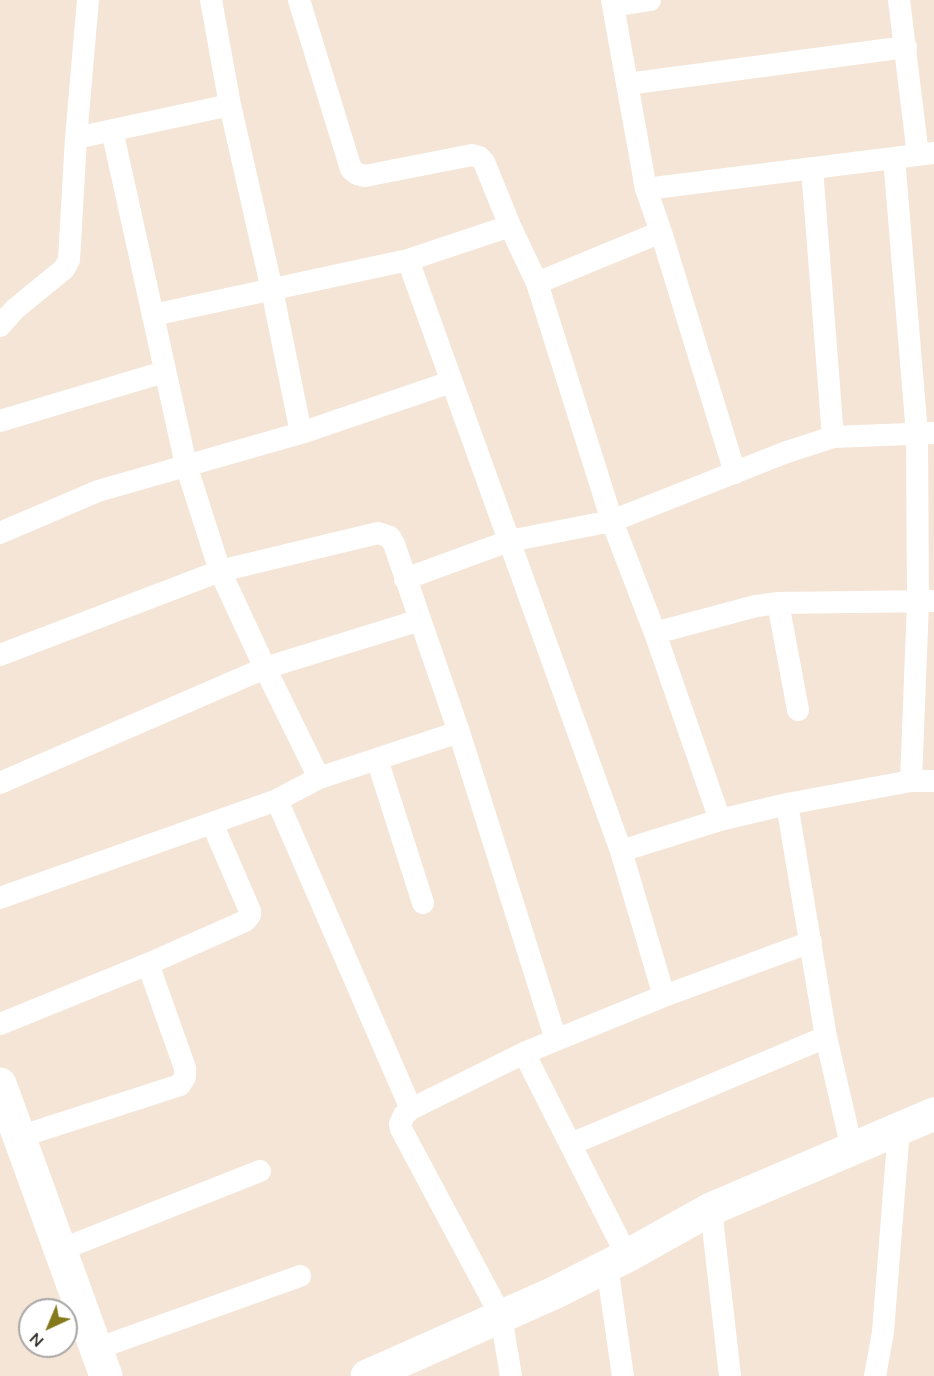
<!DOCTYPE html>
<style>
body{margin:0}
#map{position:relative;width:934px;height:1376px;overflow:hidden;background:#f4e5d7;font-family:"Nunito Sans",sans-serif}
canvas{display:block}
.north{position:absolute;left:18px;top:1298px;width:60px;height:60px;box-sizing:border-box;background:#fff;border:2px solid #a9a7a5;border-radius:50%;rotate:224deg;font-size:16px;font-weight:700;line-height:24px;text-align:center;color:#28231d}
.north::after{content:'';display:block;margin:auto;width:21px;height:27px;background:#85791d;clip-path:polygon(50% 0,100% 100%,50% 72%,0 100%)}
</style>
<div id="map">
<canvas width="934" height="1376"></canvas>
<div class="north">N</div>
</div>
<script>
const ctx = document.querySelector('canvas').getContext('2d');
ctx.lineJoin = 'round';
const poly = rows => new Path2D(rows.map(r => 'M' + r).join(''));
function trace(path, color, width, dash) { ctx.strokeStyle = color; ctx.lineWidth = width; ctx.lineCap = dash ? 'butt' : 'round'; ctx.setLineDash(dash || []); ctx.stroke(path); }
const street = poly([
 [211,0,230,105,272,290,301,433],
 [299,0,351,169,357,174,365,176,472,155,479,157,484,162,510,226,537,283,612,521,655,633,720,820],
 [612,0,646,189,661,232,735,473],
 [899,0,918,155],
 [613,6,650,0],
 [627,84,906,47],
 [112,130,186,465,220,571,265,668,319,778],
 [76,138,230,105],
 [894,158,917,434,918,602,911,781],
 [812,168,833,437],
 [646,189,934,153],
 [408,260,621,851,664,996],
 [537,283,661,232],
 [153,315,408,260,510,226],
 [0,326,15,309,64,269,69,260,76,138,88,0],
 [0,421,164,372],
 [0,533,98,491,301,433,451,382],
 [405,579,509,541,612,521,784,453,833,437,934,433],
 [778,603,798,710],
 [655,633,756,606,778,603,934,601],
 [0,655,220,571,378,533,390,537,394,544,459,732,556,1040],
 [377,759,423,903],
 [0,783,265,668,420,620],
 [277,800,411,1109],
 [787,804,826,1037,852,1149],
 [621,851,720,820,787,804,911,781,934,781],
 [0,898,277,800,319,778,459,732],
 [0,1024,148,964,245,921,250,915,250,911,212,823],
 [524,1053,627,1256],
 [19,1137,180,1085,185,1077,185,1068,148,964],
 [571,1144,826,1037],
 [711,1209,730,1376],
 [60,1250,260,1171],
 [607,1266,623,1376],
 [96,1349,300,1276],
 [511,1376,501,1316,401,1129,400,1124,404,1115,411,1109,524,1053,664,996,811,942],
 [875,1376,883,1332,899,1129]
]);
const secondary = poly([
 [0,1084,106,1376],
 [367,1376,554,1293,627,1256,711,1209,934,1114]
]);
trace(street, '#fff', 22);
trace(secondary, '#fff', 33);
</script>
